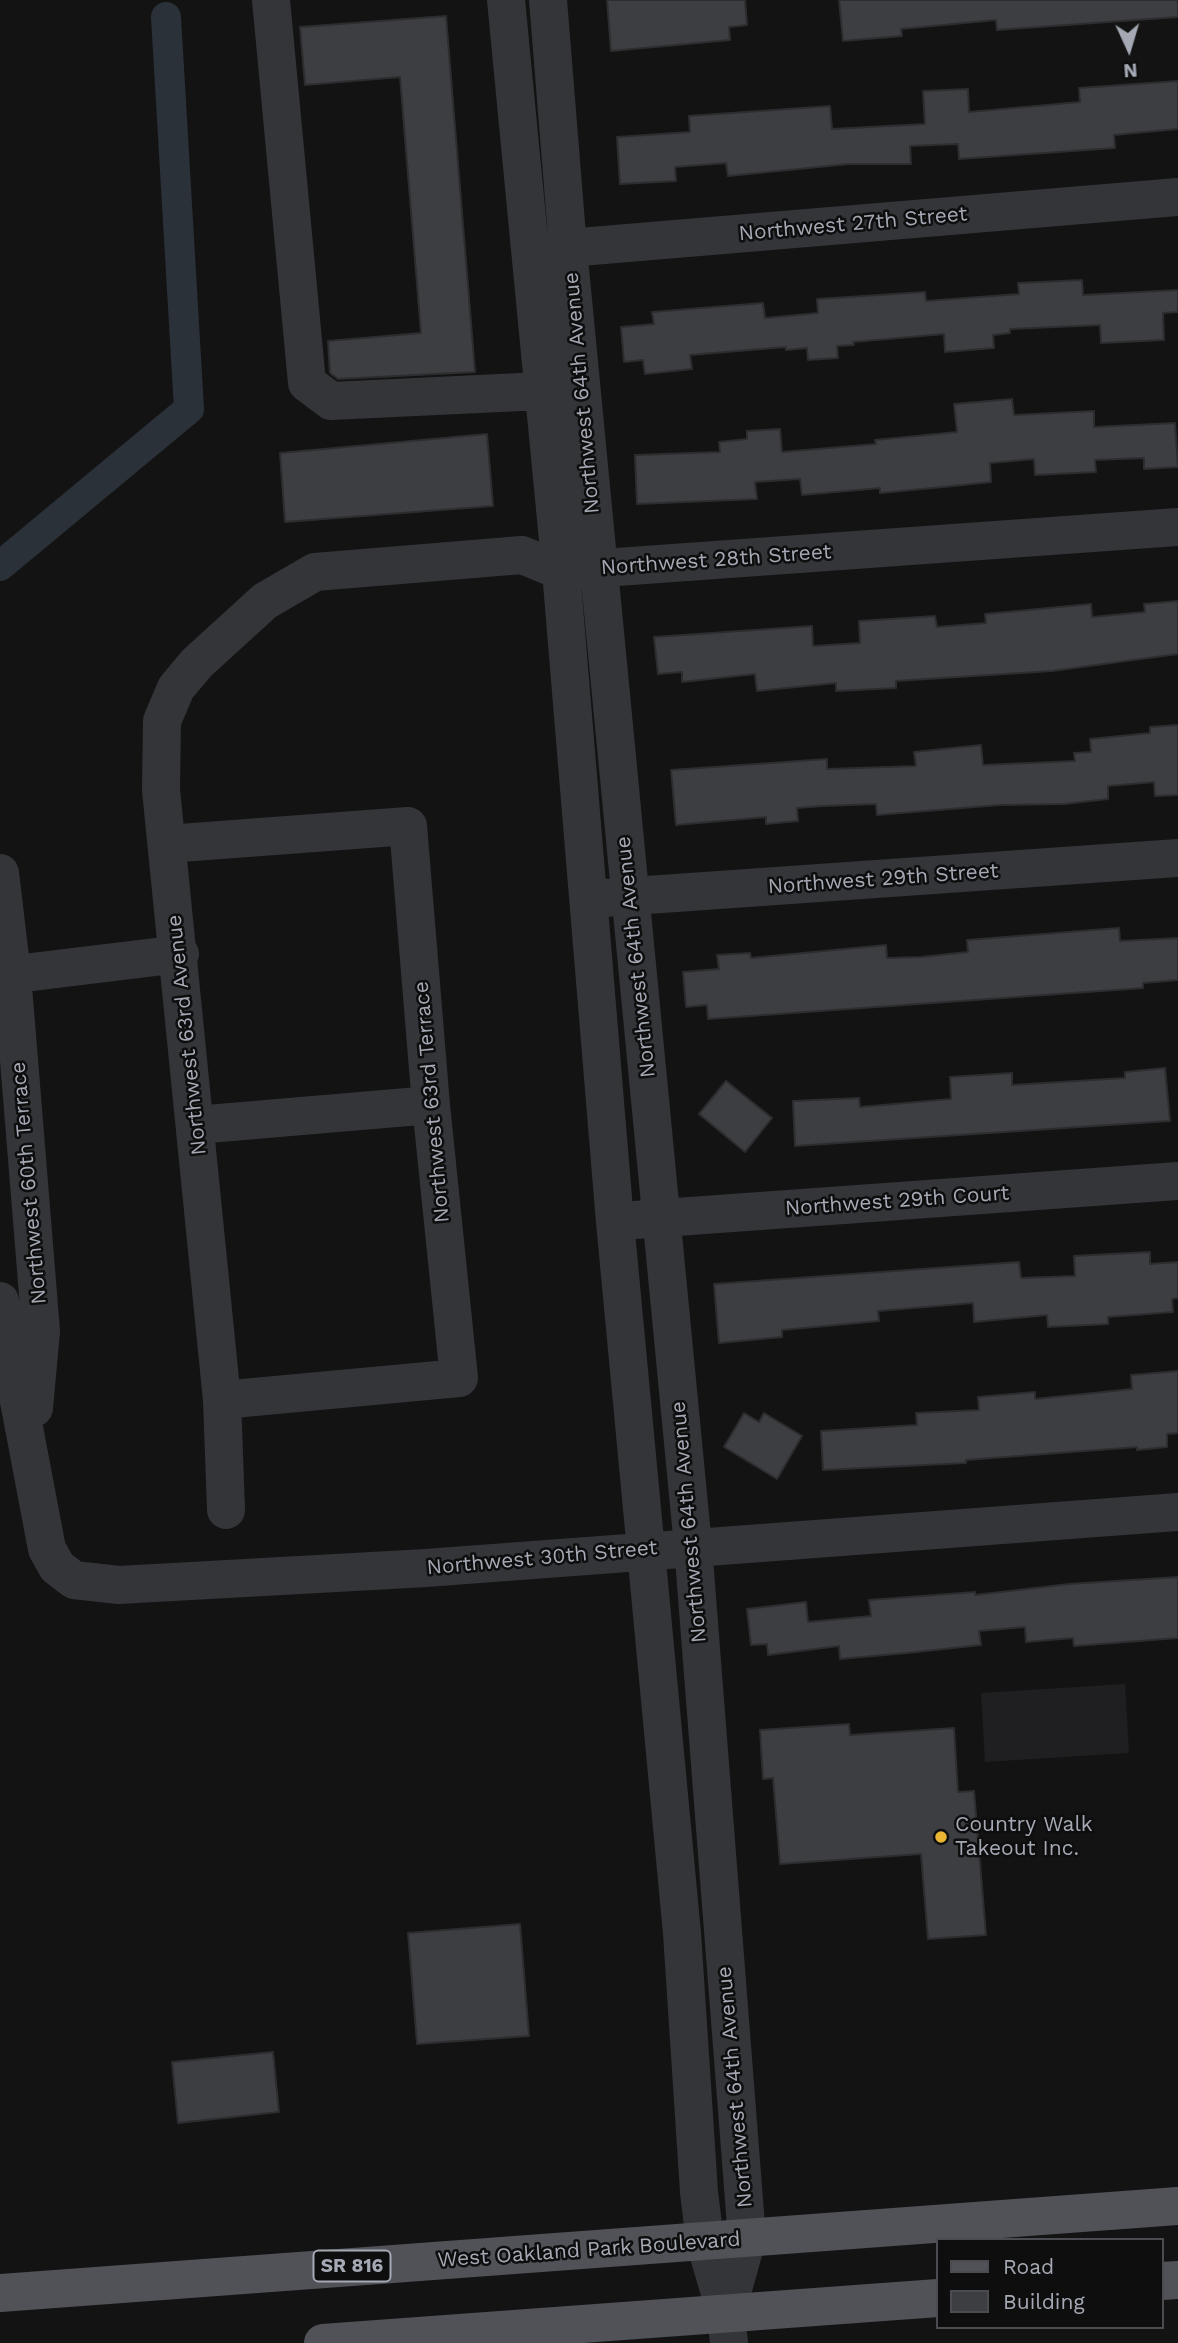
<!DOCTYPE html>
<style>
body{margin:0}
#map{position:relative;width:1178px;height:2343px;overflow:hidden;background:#131314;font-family:"Work Sans",sans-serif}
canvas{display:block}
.legend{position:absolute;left:936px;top:2238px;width:228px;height:91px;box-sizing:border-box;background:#0e0e0f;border:2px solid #4a4c51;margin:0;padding:9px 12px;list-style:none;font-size:21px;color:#a5a9b4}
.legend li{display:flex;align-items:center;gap:14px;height:35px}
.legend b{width:35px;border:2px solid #4a4c51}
.north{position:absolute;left:1094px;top:14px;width:70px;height:70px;-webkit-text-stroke:5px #0e0e0f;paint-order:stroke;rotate:176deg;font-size:19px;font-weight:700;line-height:28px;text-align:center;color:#a5a9b4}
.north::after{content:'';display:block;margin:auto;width:24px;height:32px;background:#a5a9b4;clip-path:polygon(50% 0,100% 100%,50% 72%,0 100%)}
</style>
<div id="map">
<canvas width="1178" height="2343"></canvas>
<ul class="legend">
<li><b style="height:9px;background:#505258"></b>Road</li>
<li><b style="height:19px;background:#3d3e41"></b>Building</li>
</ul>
<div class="north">N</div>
</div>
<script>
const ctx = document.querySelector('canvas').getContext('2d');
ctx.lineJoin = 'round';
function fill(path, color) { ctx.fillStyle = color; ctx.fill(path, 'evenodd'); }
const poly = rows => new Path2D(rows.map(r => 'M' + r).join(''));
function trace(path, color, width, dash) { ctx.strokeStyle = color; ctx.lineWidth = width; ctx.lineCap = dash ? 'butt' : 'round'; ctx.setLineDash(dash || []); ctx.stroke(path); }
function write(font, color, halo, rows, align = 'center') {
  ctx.font = font + ' "Work Sans",sans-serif'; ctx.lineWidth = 5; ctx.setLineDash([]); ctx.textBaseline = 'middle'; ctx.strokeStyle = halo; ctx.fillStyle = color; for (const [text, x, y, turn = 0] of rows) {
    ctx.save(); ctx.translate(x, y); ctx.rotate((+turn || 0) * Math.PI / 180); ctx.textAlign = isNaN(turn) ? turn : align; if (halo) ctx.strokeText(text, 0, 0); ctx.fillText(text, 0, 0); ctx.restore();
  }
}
const built = poly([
 [1125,1684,1129,1753,985,1762,981,1693]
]);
const canal = poly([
 [0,566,189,409,166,17]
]);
const building = poly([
 [607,0,745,0,747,25,729,27,730,40,611,51,607,0],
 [839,0,1178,0,1178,17,997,30,996,20,901,29,902,36,843,41,839,0],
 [446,16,475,372,338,379,330,373,328,341,421,333,400,77,305,85,300,27,446,16],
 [1178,81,1178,129,1114,135,1115,148,959,159,958,144,910,146,911,164,849,164,728,176,726,163,675,167,676,181,620,184,617,137,690,132,689,116,830,106,832,129,925,124,923,91,968,89,969,112,1080,102,1079,88,1178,81],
 [1082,280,1083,295,1178,290,1178,312,1163,313,1164,340,1101,343,1100,325,1010,329,1010,333,993,335,994,348,945,352,944,334,853,342,854,345,837,346,838,358,808,360,807,348,786,350,786,347,690,355,692,369,645,374,643,360,624,362,621,327,654,324,652,312,763,303,765,318,818,313,817,299,925,292,926,301,1019,294,1018,283,1082,280],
 [1012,399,1014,415,1094,411,1094,427,1175,423,1178,467,1144,469,1144,458,1095,460,1096,472,1035,475,1034,459,990,463,991,482,943,487,880,493,880,488,802,495,800,479,755,482,757,499,637,504,635,455,720,452,719,442,747,439,747,431,780,429,782,452,876,444,875,440,957,432,954,404,1012,399],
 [487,434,493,506,285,522,280,453,487,434],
 [1178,601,1178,654,1052,671,896,681,896,688,836,691,836,683,757,691,755,674,682,682,682,672,658,674,654,637,812,626,813,646,860,643,859,621,935,616,937,627,986,623,985,614,1091,604,1092,617,1145,612,1144,604,1178,601],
 [1178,725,1178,795,1155,796,1154,782,1108,786,1108,799,1064,804,999,805,877,815,876,804,823,806,797,808,798,821,766,824,766,817,676,825,671,770,827,759,827,769,916,766,914,752,981,745,983,765,1075,761,1074,753,1091,752,1090,739,1150,733,1150,727,1178,725],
 [1119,928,1120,941,1178,938,1178,980,1143,983,1143,988,708,1019,707,1005,686,1007,683,972,719,969,717,955,750,953,751,958,886,945,887,958,921,957,968,952,967,940,1119,928],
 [1165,1068,1170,1121,795,1146,793,1101,859,1098,860,1107,951,1099,950,1077,1012,1073,1012,1085,1125,1078,1125,1072,1165,1068],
 [726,1081,772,1118,745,1152,699,1114,726,1081],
 [1150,1252,1150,1264,1178,1262,1178,1298,1172,1299,1173,1312,1108,1317,1108,1324,1048,1327,1047,1315,974,1322,973,1303,878,1311,879,1321,782,1330,782,1337,719,1343,714,1284,1019,1262,1021,1278,1075,1276,1074,1256,1150,1252],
 [1178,1371,1178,1433,1167,1434,1167,1447,1137,1450,1137,1447,966,1460,966,1463,823,1470,821,1431,917,1425,916,1413,979,1410,978,1397,1035,1392,1035,1399,1132,1389,1131,1375,1178,1371],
 [744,1413,759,1422,764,1413,802,1436,777,1479,724,1447,744,1413],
 [1178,1577,1178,1638,1074,1646,1073,1638,1026,1642,1025,1627,979,1631,981,1645,907,1653,840,1659,839,1646,768,1655,767,1644,751,1645,747,1609,806,1602,808,1622,871,1616,869,1600,975,1592,975,1595,1069,1584,1178,1577],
 [849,1724,850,1735,954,1728,958,1792,974,1791,986,1935,928,1939,921,1854,780,1864,773,1778,763,1779,760,1730,849,1724],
 [520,1924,529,2036,417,2044,408,1933,520,1924],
 [273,2052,279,2112,178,2123,172,2062,273,2052]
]);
const minor = poly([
 [271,0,307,383,331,401,542,391],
 [506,0,561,571,615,1222,682,1933,699,2192,705,2242,726,2314,729,2343],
 [548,0,568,248,693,1546,742,2174,747,2239,726,2314],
 [544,250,1178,197],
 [167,844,408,826,431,1105,459,1378,222,1400],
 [0,873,12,974,41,1331,34,1408],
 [604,898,1178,858],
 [0,976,180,954],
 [196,1125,431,1105],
 [635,1220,1178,1181],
 [0,1301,47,1549,57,1567,74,1580,119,1585,426,1568,1178,1512],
 [226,1510,222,1400,161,790,162,721,176,688,197,663,265,601,315,572,522,555,561,571,1178,527]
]);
const major = poly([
 [1162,2281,1178,2280],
 [0,2293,1178,2206],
 [323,2343,938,2298]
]);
const markers = [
 [941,1837,7,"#ebb534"]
];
const shields = [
 [352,2266,77]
];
const shieldNames = [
 ["SR 816",352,2266]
];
const streetNames = [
 ["Northwest 27th Street",853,224,-5],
 ["Northwest 64th Avenue",582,393,-95],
 ["Northwest 28th Street",716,560,-4],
 ["Northwest 29th Street",883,879,-4],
 ["Northwest 64th Avenue",636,957,-96],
 ["Northwest 63rd Avenue",187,1035,-96],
 ["Northwest 63rd Terrace",432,1102,-95],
 ["Northwest 60th Terrace",29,1183,-95],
 ["Northwest 29th Court",897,1201,-4],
 ["Northwest 64th Avenue",689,1522,-95],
 ["Northwest 30th Street",542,1558,-5],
 ["Northwest 64th Avenue",735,2087,-95],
 ["West Oakland Park Boulevard",589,2250,-4]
];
const poiNames = [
 ["Country Walk",955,1825],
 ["Takeout Inc.",955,1849]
];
fill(built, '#1f1f21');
trace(canal, '#2a3138', 30);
fill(building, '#3d3e41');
trace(building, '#2d2d30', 2);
trace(minor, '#343539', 38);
trace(major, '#505258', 38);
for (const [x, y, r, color] of markers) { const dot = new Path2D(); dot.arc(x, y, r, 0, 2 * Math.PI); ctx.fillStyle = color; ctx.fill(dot); trace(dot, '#0e0e0f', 2.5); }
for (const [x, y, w] of shields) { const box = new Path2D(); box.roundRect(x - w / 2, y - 15.5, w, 31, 5); ctx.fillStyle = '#0e0e0f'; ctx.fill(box); trace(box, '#a5a9b4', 2); }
write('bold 19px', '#a5a9b4', null, shieldNames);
write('21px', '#a5a9b4', '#0e0e0f', streetNames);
write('21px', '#a5a9b4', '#0e0e0f', poiNames, 'left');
</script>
